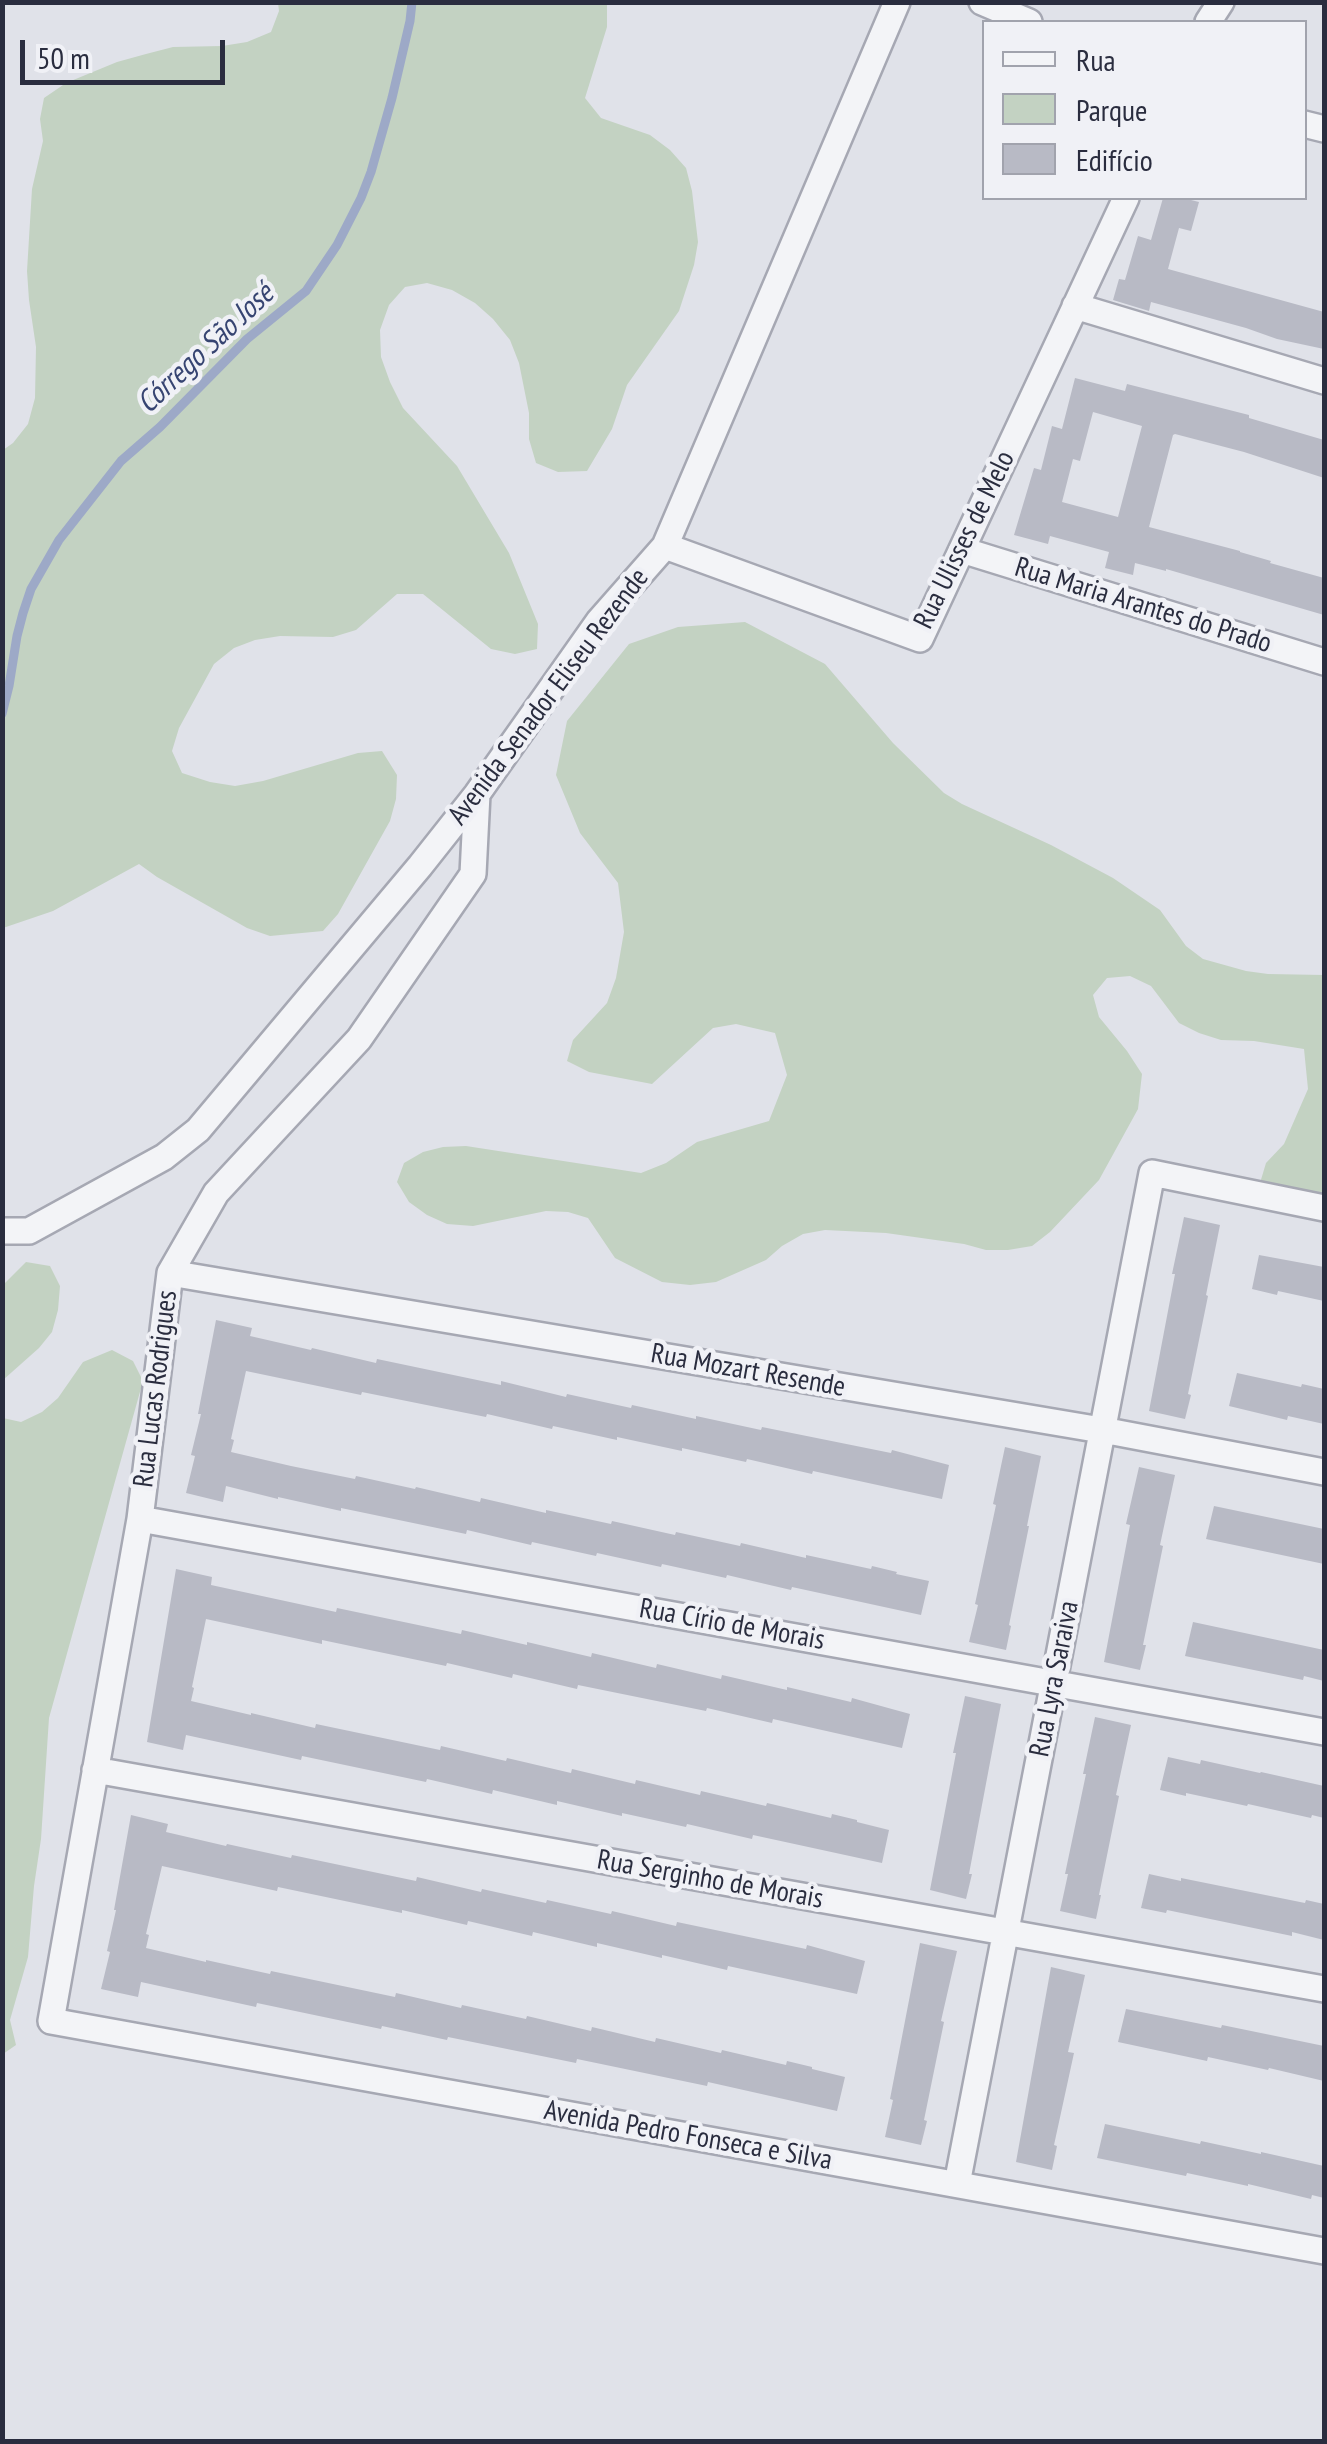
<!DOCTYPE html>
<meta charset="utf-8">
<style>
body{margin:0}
#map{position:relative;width:1327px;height:2444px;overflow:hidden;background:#e0e2e9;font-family:"PT Sans Narrow",sans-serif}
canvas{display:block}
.frame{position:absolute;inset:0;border:5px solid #2a2d3f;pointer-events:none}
.legend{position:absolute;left:982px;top:20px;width:325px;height:180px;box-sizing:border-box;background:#f0f1f6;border:2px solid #a1a3ad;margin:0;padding:12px 18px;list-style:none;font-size:30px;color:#2a2d3f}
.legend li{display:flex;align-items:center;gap:20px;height:50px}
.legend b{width:50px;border:2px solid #a1a3ad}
.scale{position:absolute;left:20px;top:40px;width:205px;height:45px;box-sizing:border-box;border:5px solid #2a2d3f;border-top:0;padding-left:12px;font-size:30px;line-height:35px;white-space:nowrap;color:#2a2d3f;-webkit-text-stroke:8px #f0f1f6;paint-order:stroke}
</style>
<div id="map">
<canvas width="1327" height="2444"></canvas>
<div class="frame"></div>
<ul class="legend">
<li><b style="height:12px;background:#f3f4f7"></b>Rua</li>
<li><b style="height:28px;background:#c3d2c2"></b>Parque</li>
<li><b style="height:28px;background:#b8bac5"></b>Edifício</li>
</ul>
<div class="scale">50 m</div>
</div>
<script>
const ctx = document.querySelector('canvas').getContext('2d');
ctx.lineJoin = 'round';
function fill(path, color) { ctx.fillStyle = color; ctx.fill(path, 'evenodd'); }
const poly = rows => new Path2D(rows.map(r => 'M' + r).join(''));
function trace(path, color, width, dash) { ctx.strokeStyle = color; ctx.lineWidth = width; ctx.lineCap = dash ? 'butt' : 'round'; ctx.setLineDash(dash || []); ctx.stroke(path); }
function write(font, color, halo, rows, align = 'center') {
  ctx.font = font + ' "PT Sans Narrow",sans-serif'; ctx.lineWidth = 9; ctx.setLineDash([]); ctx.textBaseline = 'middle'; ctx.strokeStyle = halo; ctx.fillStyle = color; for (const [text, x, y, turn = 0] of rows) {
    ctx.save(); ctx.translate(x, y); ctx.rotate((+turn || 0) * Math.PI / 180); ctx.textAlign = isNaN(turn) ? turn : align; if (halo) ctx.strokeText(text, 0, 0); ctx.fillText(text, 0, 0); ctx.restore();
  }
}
const green = poly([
 [278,3,607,3,607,27,585,98,601,118,650,135,670,150,686,168,692,191,698,242,694,265,679,311,627,385,612,429,587,471,558,472,536,463,529,439,529,413,519,363,510,340,493,319,475,303,452,290,427,283,405,287,389,305,380,330,381,357,390,382,403,408,457,466,509,553,538,624,537,649,515,654,491,649,423,594,397,594,356,630,333,637,280,636,255,640,234,648,214,664,179,728,172,751,182,773,210,782,235,786,263,781,358,753,382,751,397,775,396,799,390,821,338,914,323,931,270,936,247,928,157,877,139,864,53,911,3,928,3,450,13,443,28,424,35,398,36,347,29,300,27,271,32,189,43,141,40,119,44,98,66,83,117,62,146,54,173,47,222,46,247,42,271,32,279,11],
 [745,622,825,664,893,743,944,793,962,804,1051,845,1113,878,1160,910,1186,946,1203,959,1246,971,1268,974,1324,975,1324,1195,1260,1183,1266,1163,1284,1144,1308,1089,1304,1049,1254,1041,1221,1040,1199,1033,1179,1023,1151,986,1130,976,1107,978,1093,995,1099,1017,1127,1051,1142,1074,1138,1109,1099,1180,1050,1232,1032,1246,1008,1250,986,1250,964,1244,886,1233,825,1230,803,1234,782,1246,766,1260,716,1282,690,1285,662,1282,615,1258,588,1218,568,1212,546,1211,473,1226,447,1224,427,1215,409,1202,397,1182,404,1163,423,1152,443,1147,466,1146,641,1173,666,1163,697,1142,769,1121,787,1075,775,1033,736,1024,713,1028,652,1084,589,1072,567,1061,573,1040,607,1003,616,978,624,932,618,883,580,833,556,775,567,721,629,644,678,627],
 [26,1262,50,1266,60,1286,58,1310,52,1332,39,1348,3,1380,3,1285],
 [112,1350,133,1361,143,1381,49,1718,41,1839,34,1886,28,1957,10,2020,16,2045,3,2054,3,1418,21,1422,42,1412,58,1398,83,1362]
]);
const stream = poly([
 [2,714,9,686,17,636,23,613,31,589,59,540,121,461,160,427,247,339,306,291,337,245,361,198,371,172,392,98,410,21,412,2]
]);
const building = poly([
 [1163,198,1183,198,1199,202,1191,231,1179,228,1168,269,1324,312,1324,349,1277,339,1246,328,1151,302,1149,311,1113,300,1119,279,1125,280,1138,236,1151,240],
 [1075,378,1125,391,1127,384,1249,415,1249,418,1324,440,1324,478,1244,452,1175,434,1173,435,1149,527,1240,551,1240,552,1271,561,1270,563,1324,578,1324,615,1166,569,1166,571,1135,563,1133,575,1105,568,1109,552,1050,536,1048,544,1014,535,1034,468,1041,470,1052,426,1062,429],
 [1093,412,1142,426,1118,517,1062,502,1073,459,1080,461],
 [1184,1217,1220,1225,1206,1295,1208,1296,1188,1394,1191,1395,1185,1419,1149,1411,1175,1274,1172,1274],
 [1259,1255,1324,1267,1324,1301,1278,1291,1277,1295,1252,1289],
 [216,1320,252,1328,250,1336,311,1350,312,1348,376,1363,377,1359,501,1385,501,1381,566,1397,567,1394,631,1408,632,1405,696,1419,696,1416,761,1430,762,1427,891,1453,892,1450,949,1465,942,1499,813,1471,812,1474,747,1459,746,1462,682,1448,682,1451,617,1437,617,1440,553,1426,552,1429,487,1414,486,1417,362,1392,361,1395,246,1371,231,1439,234,1440,231,1452,291,1466,355,1479,356,1476,415,1489,416,1487,480,1502,481,1498,546,1513,546,1510,611,1524,612,1521,675,1535,676,1532,740,1546,741,1543,806,1558,806,1555,871,1569,872,1566,897,1572,896,1574,929,1581,921,1615,792,1587,791,1590,727,1575,726,1578,662,1564,661,1567,597,1553,596,1556,532,1542,531,1545,467,1530,466,1534,341,1508,341,1511,278,1497,278,1499,226,1486,223,1502,186,1493,195,1456,191,1455,201,1414,198,1414],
 [1237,1373,1301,1387,1302,1384,1324,1389,1324,1424,1288,1416,1287,1420,1229,1406],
 [1005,1447,1041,1456,1027,1526,1029,1526,1009,1625,1011,1626,1006,1650,969,1642,978,1605,975,1604,996,1505,993,1504],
 [1139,1467,1175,1475,1160,1545,1163,1546,1143,1645,1146,1645,1140,1670,1104,1662,1130,1525,1126,1524],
 [1214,1506,1324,1529,1324,1564,1206,1539],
 [176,1569,212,1577,211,1585,336,1612,337,1608,461,1634,462,1630,527,1645,527,1642,591,1657,592,1653,656,1668,657,1664,721,1679,722,1675,787,1690,787,1687,851,1702,852,1698,910,1714,902,1748,773,1719,772,1723,707,1708,706,1711,578,1685,577,1689,513,1674,512,1678,447,1663,446,1666,322,1640,322,1644,206,1619,192,1687,194,1688,191,1701,251,1715,251,1713,315,1728,316,1724,440,1750,441,1746,506,1761,507,1758,571,1773,572,1769,635,1784,636,1780,700,1795,701,1791,766,1806,767,1803,831,1818,832,1814,857,1820,857,1822,889,1830,882,1863,753,1835,752,1839,687,1824,686,1827,622,1813,622,1816,557,1801,557,1805,493,1790,492,1794,427,1779,426,1782,302,1756,301,1760,186,1735,183,1750,147,1742],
 [1193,1622,1324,1650,1324,1681,1304,1676,1303,1680,1185,1656],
 [965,1696,1001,1704,969,1874,972,1874,966,1899,930,1890,956,1753,953,1753],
 [1095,1717,1131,1725,1116,1795,1119,1796,1099,1895,1101,1895,1096,1919,1060,1911,1068,1874,1065,1874,1086,1774,1083,1774],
 [1168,1757,1200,1764,1201,1760,1260,1773,1261,1772,1324,1786,1324,1818,1312,1815,1311,1818,1248,1804,1247,1806,1186,1793,1186,1796,1160,1790],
 [131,1815,168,1824,166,1832,226,1846,227,1844,291,1858,292,1855,416,1881,417,1877,481,1892,482,1889,546,1903,547,1900,611,1914,612,1911,676,1926,677,1922,806,1949,807,1945,865,1961,857,1994,728,1966,727,1970,662,1955,662,1958,597,1943,597,1947,533,1932,532,1936,468,1921,467,1925,402,1910,402,1913,278,1887,277,1891,162,1866,146,1934,149,1935,146,1948,206,1962,206,1960,270,1974,271,1971,395,1997,396,1993,461,2008,462,2005,526,2019,527,2016,591,2031,592,2027,655,2042,656,2038,721,2053,722,2050,786,2065,787,2061,812,2067,812,2069,845,2077,837,2111,708,2082,707,2086,577,2059,576,2063,448,2037,447,2040,382,2026,381,2029,257,2003,256,2007,141,1982,138,1997,101,1989,110,1952,107,1951,116,1910,114,1910],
 [1149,1874,1181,1881,1181,1878,1305,1903,1306,1900,1324,1904,1324,1940,1292,1932,1292,1936,1167,1910,1166,1913,1141,1908],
 [920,1943,957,1951,941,2021,944,2022,924,2120,927,2121,921,2145,885,2137,893,2100,890,2099],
 [1051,1967,1085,1975,1068,2052,1074,2053,1054,2145,1057,2146,1052,2170,1016,2162],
 [1126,2009,1221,2028,1222,2025,1324,2046,1324,2081,1269,2068,1268,2070,1208,2057,1207,2061,1118,2042],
 [1105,2124,1200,2144,1201,2141,1261,2154,1261,2152,1324,2166,1324,2198,1312,2195,1311,2199,1248,2184,1248,2186,1187,2173,1186,2176,1097,2158]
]);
const minor = poly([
 [982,2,1029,22],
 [1208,22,1221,2],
 [1304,124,1324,129],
 [1075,306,1324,381],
 [665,546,920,639,1126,198],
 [962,550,1324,662],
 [477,794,473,874,359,1039,216,1193,170,1273,140,1519,51,2021,1324,2251],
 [2,1231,29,1231,164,1157,198,1130,420,866,477,794,599,621,665,546,897,2],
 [170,1273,1113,1432,1324,1472],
 [140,1519,1324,1732],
 [95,1770,1324,1989],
 [957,2184,1152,1173,1324,1208]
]);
const streetNames = [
 ["Rua Ulisses de Melo",965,540,-64],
 ["Rua Maria Arantes do Prado",1143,606,17],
 ["Avenida Senador Eliseu Rezende",549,697,-53],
 ["Rua Mozart Resende",748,1371,10],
 ["Rua Lucas Rodrigues",156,1389,-83],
 ["Rua Círio de Morais",732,1625,10],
 ["Rua Lyra Saraiva",1055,1679,-79],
 ["Rua Serginho de Morais",710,1880,10],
 ["Avenida Pedro Fonseca e Silva",688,2136,10]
];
const waterNames = [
 ["Córrego São José",206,349,-43]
];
fill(green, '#c3d2c2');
trace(stream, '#9da9c7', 9);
fill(building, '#b8bac5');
trace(minor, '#a6a8b3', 30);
trace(minor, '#f3f4f7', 25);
write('28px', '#2a2d3f', '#f0f1f6', streetNames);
write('italic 30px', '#364471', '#f0f1f6', waterNames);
</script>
